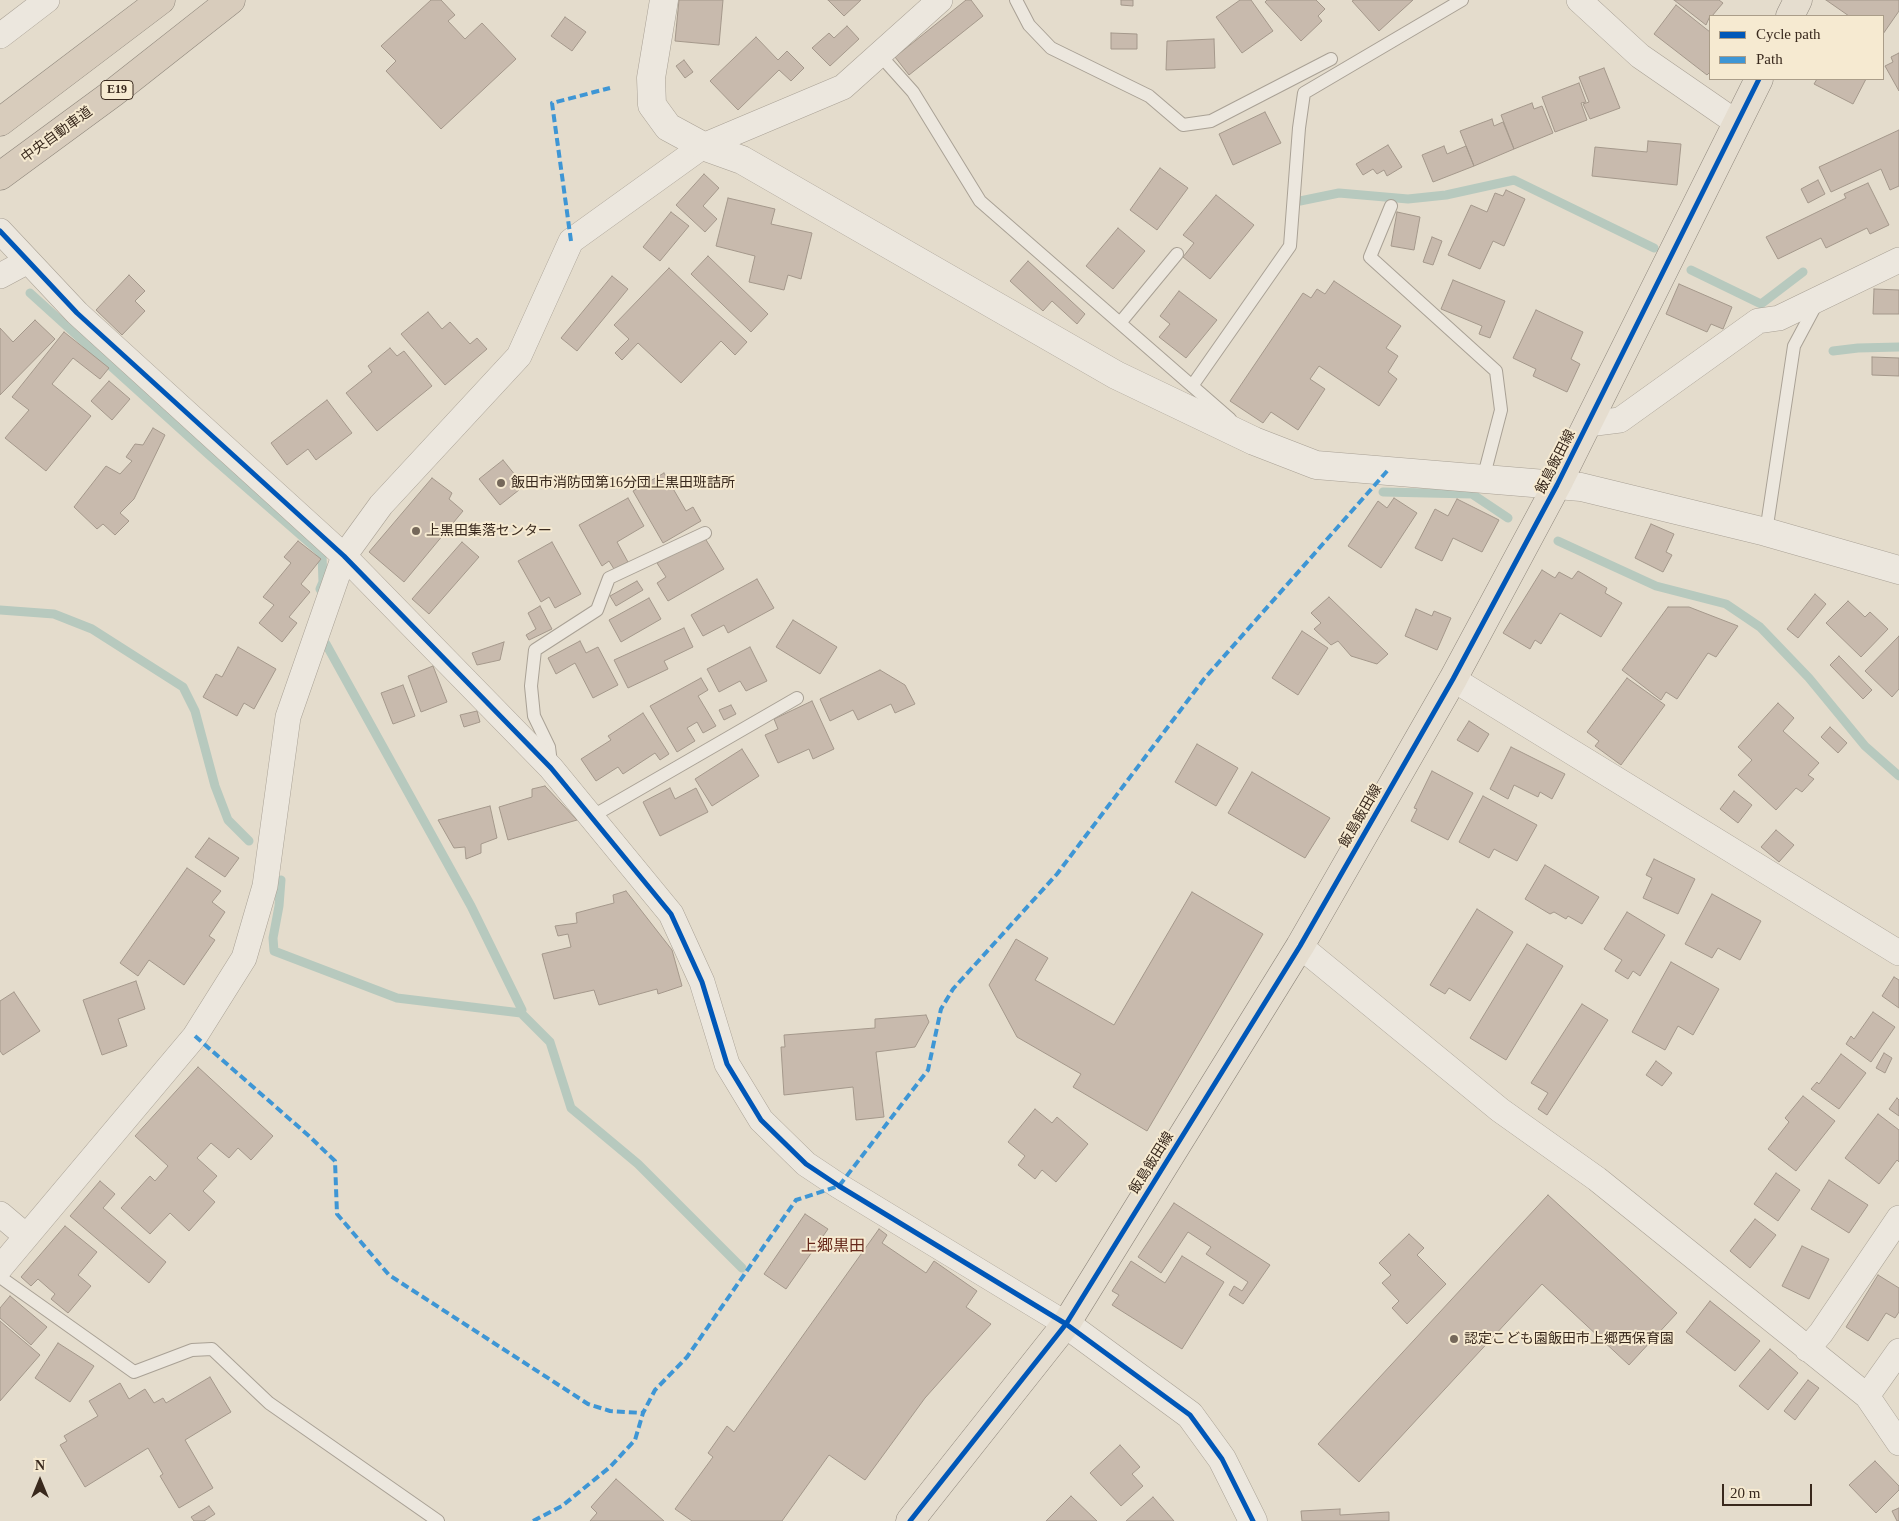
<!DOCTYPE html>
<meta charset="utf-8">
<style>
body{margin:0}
#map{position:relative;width:1899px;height:1521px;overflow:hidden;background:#e4dccc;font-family:"Times New Roman",serif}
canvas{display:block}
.legend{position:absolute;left:1709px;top:15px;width:175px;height:65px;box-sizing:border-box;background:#f6ead1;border:1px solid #aa9d89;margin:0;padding:6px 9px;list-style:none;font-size:15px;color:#39291d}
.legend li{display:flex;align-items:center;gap:10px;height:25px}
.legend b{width:25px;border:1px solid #aa9d89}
.north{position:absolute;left:15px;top:1456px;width:50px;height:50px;-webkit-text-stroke:4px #f6ead1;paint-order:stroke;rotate:0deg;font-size:14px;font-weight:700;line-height:20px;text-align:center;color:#39291d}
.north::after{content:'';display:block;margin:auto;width:18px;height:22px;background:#39291d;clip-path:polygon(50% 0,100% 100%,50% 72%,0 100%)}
.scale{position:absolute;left:1722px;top:1484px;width:90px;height:22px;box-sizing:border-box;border:2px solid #39291d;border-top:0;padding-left:6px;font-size:15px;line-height:18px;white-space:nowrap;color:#39291d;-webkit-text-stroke:4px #f6ead1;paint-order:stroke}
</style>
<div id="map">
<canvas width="1899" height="1521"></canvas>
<ul class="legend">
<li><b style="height:6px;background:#0057b8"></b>Cycle path</li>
<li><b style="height:6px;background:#3e96d5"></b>Path</li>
</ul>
<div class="north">N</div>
<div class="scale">20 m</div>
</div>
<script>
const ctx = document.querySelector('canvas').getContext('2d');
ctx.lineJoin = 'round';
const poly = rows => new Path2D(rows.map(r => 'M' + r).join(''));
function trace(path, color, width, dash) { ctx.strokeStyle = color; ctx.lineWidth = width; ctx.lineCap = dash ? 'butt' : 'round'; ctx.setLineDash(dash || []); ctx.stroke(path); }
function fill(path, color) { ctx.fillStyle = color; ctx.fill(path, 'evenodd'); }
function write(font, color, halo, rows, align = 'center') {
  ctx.font = font + ' "Times New Roman","Noto Sans JP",serif'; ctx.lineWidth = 4; ctx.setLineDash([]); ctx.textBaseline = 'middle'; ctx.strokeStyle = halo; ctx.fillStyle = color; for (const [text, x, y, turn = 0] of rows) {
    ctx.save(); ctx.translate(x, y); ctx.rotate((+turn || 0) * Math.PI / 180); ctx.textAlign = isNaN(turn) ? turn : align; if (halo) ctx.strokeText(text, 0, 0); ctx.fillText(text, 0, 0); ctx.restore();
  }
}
const stream = poly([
 [1300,201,1339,193,1408,199,1446,195,1514,180,1654,248],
 [1691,270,1761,304,1803,272],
 [30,293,209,455,319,551,322,555,323,582,320,589],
 [1833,351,1858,348,1899,347],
 [1383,492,1472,494,1508,518],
 [1558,541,1656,586,1726,604,1760,627,1809,678,1865,746,1899,776],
 [0,610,54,614,92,629,183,687,195,711,215,786,228,820,249,841],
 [326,644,471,906,522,1010,521,1013],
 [281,880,279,906,273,938,274,951,397,998,521,1013,550,1042,571,1108,638,1164,742,1268]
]);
const building = poly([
 [431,0,441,0,455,15,448,21,465,39,482,23,516,59,441,129,386,71,396,61,381,46,431,0],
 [679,0,723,0,719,45,675,41,679,0],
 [828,0,861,0,844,16,828,0],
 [966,0,971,0,983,16,909,75,895,57,966,0],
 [1121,0,1133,0,1133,6,1121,5,1121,0],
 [1240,0,1251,0,1273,31,1242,53,1216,17,1240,0],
 [1267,0,1316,0,1325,9,1318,16,1322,21,1301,41,1265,2,1267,0],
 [1354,0,1413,0,1379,31,1352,1,1354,0],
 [1674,0,1719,0,1723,3,1712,16,1710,16,1706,25,1674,0],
 [1826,0,1899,0,1899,11,1883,34,1883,16,1849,16,1826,0],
 [1676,5,1710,32,1710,72,1707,75,1654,34,1676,5],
 [565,17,586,32,572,51,551,36,565,17],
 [847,26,859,39,830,66,812,48,829,33,834,38,847,26],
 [1111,33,1137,34,1137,49,1111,49,1111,33],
 [756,37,778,60,787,51,804,68,791,81,779,70,738,110,710,81,756,37],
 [1214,39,1215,68,1166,70,1167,41,1214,39],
 [1899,53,1899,91,1885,66,1893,62,1891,57,1899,53],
 [684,60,693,72,685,78,676,66,684,60],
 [1604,68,1620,108,1590,119,1583,104,1589,102,1579,77,1604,68],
 [1817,79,1866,79,1853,104,1814,84,1817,79],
 [1579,83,1586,102,1581,103,1587,120,1555,132,1542,97,1579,83],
 [1532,103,1534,109,1542,106,1553,133,1514,149,1501,115,1532,103],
 [1265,112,1281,143,1233,165,1219,134,1265,112],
 [1492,119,1494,126,1503,122,1514,149,1474,166,1460,131,1492,119],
 [1899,130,1899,186,1890,190,1881,169,1831,192,1819,167,1899,130],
 [1648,141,1681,144,1677,185,1592,176,1595,147,1647,152,1648,141],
 [1388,145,1402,167,1387,176,1384,170,1377,174,1373,169,1363,175,1356,164,1388,145],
 [1444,146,1447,154,1466,146,1474,166,1433,182,1422,155,1444,146],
 [1160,168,1188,188,1157,230,1130,210,1160,168],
 [704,174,719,188,703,206,717,219,705,232,676,205,704,174],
 [1818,180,1825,194,1808,203,1801,189,1818,180],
 [1868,183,1889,225,1870,234,1867,228,1826,248,1821,238,1778,259,1766,237,1846,198,1844,194,1868,183],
 [1506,190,1525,199,1504,246,1493,241,1480,269,1448,255,1471,205,1487,212,1495,193,1503,196,1506,190],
 [1216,195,1254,225,1210,279,1183,257,1194,243,1183,235,1216,195],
 [728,198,775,209,771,224,812,233,801,279,788,275,784,290,749,282,755,256,716,246,728,198],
 [671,212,689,226,660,261,643,247,671,212],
 [1397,212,1420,217,1414,250,1391,246,1397,212],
 [1118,228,1145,251,1113,289,1086,266,1118,228],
 [1432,237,1442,241,1433,265,1423,262,1432,237],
 [708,256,768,314,751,332,691,274,708,256],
 [1028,261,1085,314,1077,324,1052,301,1043,311,1010,281,1028,261],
 [669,268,747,342,735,355,721,341,681,383,638,343,622,360,615,353,629,339,614,325,669,268],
 [129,275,145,291,135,301,145,311,122,335,96,310,129,275],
 [612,276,628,289,577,351,561,338,612,276],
 [1453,280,1505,301,1490,338,1479,334,1482,326,1441,309,1453,280],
 [1334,281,1401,326,1386,348,1398,356,1388,372,1397,379,1379,406,1319,366,1310,379,1325,389,1298,430,1271,412,1263,423,1230,401,1303,293,1311,298,1317,289,1325,294,1334,281],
 [1679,284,1732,307,1723,329,1711,324,1707,332,1666,314,1679,284],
 [1874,289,1899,290,1899,314,1873,314,1874,289],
 [1179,291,1217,320,1186,358,1159,337,1170,324,1160,316,1179,291],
 [1536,310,1583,332,1571,359,1580,364,1567,392,1533,376,1536,369,1513,358,1536,310],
 [428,312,442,329,450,322,470,344,477,338,487,349,445,385,401,334,428,312],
 [35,320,55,339,0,395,0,328,13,342,35,320],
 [64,332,109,368,100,379,73,358,52,384,91,416,46,471,5,438,29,410,12,397,64,332],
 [390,348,397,356,404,351,432,386,377,431,346,393,372,372,368,366,390,348],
 [1872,357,1899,358,1899,376,1872,375,1872,357],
 [109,381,130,399,112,420,91,401,109,381],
 [327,400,352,433,316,460,308,449,287,465,271,443,327,400],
 [153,428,165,435,134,499,120,513,129,521,115,535,103,524,97,529,74,507,106,466,120,474,132,461,126,457,135,444,143,445,153,428],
 [503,460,524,486,500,505,479,479,503,460],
 [664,473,686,511,693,507,701,521,663,543,633,491,664,473],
 [432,478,452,493,449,499,463,511,404,582,369,552,432,478],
 [628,498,644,526,617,542,628,562,614,569,609,561,602,566,579,525,628,498],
 [1394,498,1417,513,1381,568,1348,546,1378,501,1387,508,1394,498],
 [1457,499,1499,520,1482,552,1453,538,1442,561,1415,548,1435,509,1448,516,1457,499],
 [1651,524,1674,534,1666,552,1672,555,1663,572,1635,558,1651,524],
 [703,535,724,569,668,601,657,583,666,577,657,563,703,535],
 [298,541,321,559,301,584,310,592,289,617,297,623,282,642,259,623,274,605,263,597,291,563,284,557,298,541],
 [462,542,479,557,429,614,412,599,462,542],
 [552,542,581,594,555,608,549,597,541,602,518,561,552,542],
 [1542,570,1555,578,1559,572,1572,579,1578,571,1607,588,1605,593,1622,603,1601,637,1560,613,1541,644,1535,640,1530,649,1503,633,1542,570],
 [757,579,774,608,728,633,724,625,703,636,691,615,757,579],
 [637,581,643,590,616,606,610,596,637,581],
 [1815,594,1826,604,1798,638,1787,629,1815,594],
 [1329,597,1388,654,1377,664,1351,656,1338,641,1331,645,1314,629,1321,623,1311,613,1329,597],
 [649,598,661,619,621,642,609,620,649,598],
 [1848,601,1865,617,1870,612,1888,629,1861,657,1826,623,1848,601],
 [540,606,552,629,529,640,526,635,536,629,528,613,540,606],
 [1668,607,1689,607,1738,626,1716,657,1708,653,1677,699,1666,692,1661,700,1622,670,1668,607],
 [1416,609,1432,616,1434,611,1451,618,1437,650,1405,636,1416,609],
 [793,620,837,647,820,674,776,647,793,620],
 [684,628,693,647,664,661,668,669,628,688,614,660,684,628],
 [1302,631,1328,648,1298,695,1272,678,1302,631],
 [1899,636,1899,689,1892,697,1865,671,1899,636],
 [580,641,586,653,598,647,618,685,593,698,575,663,556,674,548,658,580,641],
 [504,642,500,660,477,665,472,653,504,642],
 [238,647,276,669,254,709,244,703,237,716,203,697,216,674,222,677,238,647],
 [750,647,767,681,746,691,740,681,719,692,707,669,750,647],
 [1839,656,1872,690,1863,699,1830,665,1839,656],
 [433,666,447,702,421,712,408,676,433,666],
 [880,670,905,685,915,704,895,713,891,704,858,720,853,710,830,721,820,699,880,670],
 [701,678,708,690,698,696,716,726,703,733,697,722,687,728,695,741,677,752,650,706,701,678],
 [1627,678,1665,705,1621,765,1595,746,1599,741,1587,732,1627,678],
 [403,685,415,716,393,724,381,693,403,685],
 [812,701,834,749,813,759,809,749,778,763,765,735,778,729,774,719,812,701],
 [1778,703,1794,718,1783,731,1819,763,1808,775,1814,779,1802,792,1796,788,1776,810,1738,775,1752,760,1738,747,1778,703],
 [731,705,736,714,724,720,719,710,731,705],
 [477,711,480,722,464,727,460,715,477,711],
 [643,713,669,754,660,760,655,753,623,774,618,767,596,781,581,759,611,740,608,736,643,713],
 [1469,721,1489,734,1478,752,1457,740,1469,721],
 [1830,727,1847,743,1838,753,1821,737,1830,727],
 [1197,744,1238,768,1216,806,1175,782,1197,744],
 [1511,747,1565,774,1552,799,1540,792,1538,797,1514,785,1508,799,1490,789,1511,747],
 [742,749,759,776,712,806,695,779,742,749],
 [1432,771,1473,793,1448,840,1411,821,1417,809,1414,808,1432,771],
 [1252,772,1330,818,1305,858,1228,813,1252,772],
 [545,786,577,820,508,840,499,807,532,797,532,789,545,786],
 [670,788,675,799,696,788,708,812,660,836,643,802,670,788],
 [1734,791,1752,805,1738,823,1720,809,1734,791],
 [1483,796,1537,825,1517,861,1494,849,1489,858,1459,842,1483,796],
 [490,806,497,838,481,844,481,853,466,859,465,847,454,848,438,820,490,806],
 [1776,830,1794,845,1779,862,1761,847,1776,830],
 [209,838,239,858,225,877,195,857,209,838],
 [1654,859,1695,879,1678,914,1643,898,1652,878,1646,875,1654,859],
 [1545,865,1599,897,1582,924,1568,916,1566,919,1554,912,1550,914,1525,899,1545,865],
 [187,868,221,891,212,902,225,912,209,936,215,940,184,985,149,960,138,976,120,963,187,868],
 [626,891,672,950,682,986,658,994,657,989,599,1005,594,990,554,999,542,954,571,947,568,934,558,936,555,926,577,923,576,913,614,903,613,895,626,891],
 [1192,892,1263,934,1147,1131,1073,1087,1081,1074,1017,1037,989,985,1016,939,1048,958,1035,980,1114,1025,1192,892],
 [1712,894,1761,921,1740,960,1718,948,1712,958,1685,944,1712,894],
 [1477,909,1513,932,1470,1001,1449,988,1445,994,1430,985,1477,909],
 [1627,912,1665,935,1640,976,1633,971,1628,979,1615,971,1622,960,1604,949,1627,912],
 [1527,944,1563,966,1506,1060,1470,1038,1527,944],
 [1671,962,1719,989,1693,1035,1678,1026,1665,1050,1632,1032,1671,962],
 [1894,977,1899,980,1899,1008,1882,996,1894,977],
 [136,981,145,1009,118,1019,127,1046,102,1055,83,1000,136,981],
 [14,992,40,1031,3,1055,0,1051,0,1001,14,992],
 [1582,1004,1608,1020,1547,1115,1538,1109,1548,1093,1531,1083,1582,1004],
 [1873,1012,1895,1027,1871,1062,1846,1044,1851,1036,1854,1039,1873,1012],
 [926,1015,929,1022,915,1047,876,1052,884,1117,856,1120,853,1087,784,1095,781,1047,785,1047,784,1035,875,1028,875,1019,926,1015],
 [1884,1053,1892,1058,1885,1073,1876,1068,1884,1053],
 [1841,1054,1866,1073,1839,1109,1811,1089,1817,1082,1819,1084,1841,1054],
 [1656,1061,1672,1073,1662,1086,1646,1075,1656,1061],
 [198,1067,273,1136,251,1160,238,1148,229,1158,211,1143,197,1158,217,1176,203,1191,215,1202,189,1231,170,1213,150,1234,121,1208,150,1176,155,1181,168,1166,135,1136,198,1067],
 [1803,1096,1835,1121,1796,1171,1768,1149,1789,1122,1785,1118,1803,1096],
 [1897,1098,1899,1100,1899,1116,1889,1109,1897,1098],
 [1035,1109,1052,1123,1057,1117,1088,1144,1056,1182,1042,1170,1035,1179,1018,1165,1025,1156,1008,1142,1035,1109],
 [1878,1114,1899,1130,1899,1162,1897,1160,1879,1184,1845,1158,1878,1114],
 [1776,1173,1800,1190,1778,1221,1754,1204,1776,1173],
 [1829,1180,1868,1205,1849,1233,1811,1209,1829,1180],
 [100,1181,115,1194,103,1208,166,1262,149,1283,70,1216,100,1181],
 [1548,1195,1677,1313,1629,1365,1542,1284,1359,1482,1318,1444,1548,1195],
 [1174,1203,1270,1265,1243,1304,1229,1295,1234,1286,1242,1291,1248,1282,1206,1254,1211,1247,1188,1232,1161,1273,1138,1257,1174,1203],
 [805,1214,828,1229,786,1289,764,1274,805,1214],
 [1755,1219,1776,1235,1750,1268,1730,1251,1755,1219],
 [65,1226,97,1252,78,1275,91,1286,68,1313,51,1299,55,1294,38,1279,31,1286,21,1277,65,1226],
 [879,1229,887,1235,882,1243,926,1273,934,1261,977,1291,966,1307,991,1324,925,1398,865,1480,829,1455,782,1521,692,1521,675,1509,713,1457,708,1453,727,1426,734,1432,879,1229],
 [1409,1234,1424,1248,1417,1255,1446,1284,1407,1324,1392,1308,1399,1301,1382,1283,1391,1275,1379,1263,1409,1234],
 [1802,1246,1829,1259,1809,1299,1782,1286,1802,1246],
 [1182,1256,1224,1282,1182,1349,1112,1305,1119,1295,1112,1291,1131,1261,1165,1283,1182,1256],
 [1878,1275,1899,1288,1899,1312,1895,1318,1886,1313,1868,1341,1846,1327,1878,1275],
 [10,1296,47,1327,31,1345,0,1318,0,1308,10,1296],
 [1710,1301,1760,1341,1735,1371,1686,1332,1710,1301],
 [0,1321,40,1355,0,1401,0,1321],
 [58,1343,94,1366,70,1402,35,1378,58,1343],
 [1770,1349,1798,1373,1768,1410,1739,1386,1770,1349],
 [210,1377,231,1412,185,1440,213,1488,179,1508,160,1476,163,1474,148,1448,85,1487,60,1445,67,1441,64,1436,98,1416,89,1401,120,1383,129,1399,145,1389,154,1403,163,1398,166,1403,210,1377],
 [1808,1380,1819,1388,1795,1420,1784,1411,1808,1380],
 [1120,1445,1140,1467,1132,1474,1143,1486,1121,1506,1090,1473,1120,1445],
 [1875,1461,1899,1486,1899,1490,1876,1513,1849,1485,1875,1461],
 [616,1479,664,1521,590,1521,597,1513,591,1507,616,1479],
 [1071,1496,1097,1521,1046,1521,1071,1496],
 [1153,1497,1174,1521,1126,1521,1153,1497],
 [209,1506,215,1514,204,1521,194,1521,191,1517,209,1506],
 [1899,1508,1899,1521,1897,1521,1892,1511,1899,1508],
 [1340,1509,1340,1515,1389,1512,1389,1521,1302,1521,1301,1511,1340,1509]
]);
const service = poly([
 [1016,0,1029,25,1051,48,1149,96,1183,125,1211,121,1331,59],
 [879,54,913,92,980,201,1230,419],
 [1391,206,1370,257,1496,371,1501,410,1483,479],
 [1120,323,1177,254],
 [1192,386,1290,246,1299,128,1304,93,1462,0],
 [1766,532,1794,346,1817,303],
 [551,763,549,747,534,716,531,686,535,650,597,610,609,578,705,533],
 [591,817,797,698],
 [0,1277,134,1372,192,1350,212,1349,269,1403,438,1521]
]);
const minor = poly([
 [1579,0,1640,56,1737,123],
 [0,36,47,0],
 [0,231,77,313,344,556,551,768,671,914,702,982,727,1064,761,1120,806,1164,839,1186,1066,1324],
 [0,276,28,261],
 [1588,424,1620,420,1758,321,1779,318,1899,260],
 [1453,679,1899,953],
 [1300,946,1500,1110,1597,1179,1867,1396,1899,1443],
 [0,1214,26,1236],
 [0,1268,195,1036,244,958,265,886,288,717,344,556,381,505,519,356,571,241,703,146,843,87,940,0],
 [1807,1349,1821,1333,1899,1218],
 [1867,1396,1899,1351]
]);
const tertiary = poly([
 [664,0,651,78,652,105,668,127,703,146,742,160,1116,375,1254,441,1316,465,1581,487,1766,532,1899,570],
 [1066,1324,1190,1415,1222,1459,1253,1521]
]);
const primary = poly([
 [1790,16,1798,0],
 [910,1521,1066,1324,1300,946,1453,679,1557,485,1759,79]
]);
const motorway = poly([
 [0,122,161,0],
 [0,176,113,93,231,0]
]);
const quiet = poly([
 [571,241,552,103,610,88],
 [195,1036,309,1136,335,1161,337,1214,389,1275,588,1404,610,1411,643,1413],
 [533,1521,562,1506,610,1467,635,1440,643,1413,655,1390,687,1357,796,1200,839,1186,928,1070,941,1009,953,989,1057,874,1204,679,1388,470]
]);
const cycleway = poly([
 [0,231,77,313,344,556,551,768,671,914,702,982,727,1064,761,1120,806,1164,839,1186,1066,1324,1190,1415,1222,1459,1253,1521],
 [910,1521,1066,1324,1300,946,1453,679,1557,485,1759,79]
]);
const markers = [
 [501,483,5,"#75685a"],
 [416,531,5,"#75685a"],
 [1454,1339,5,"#75685a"]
];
const shields = [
 [117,90,32]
];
const shieldNames = [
 ["E19",117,90]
];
const streetNames = [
 ["中央自動車道",57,135,-36],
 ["飯島飯田線",1556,462,-63],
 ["飯島飯田線",1361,816,-60],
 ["飯島飯田線",1152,1163,-58]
];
const poiNames = [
 ["飯田市消防団第16分団上黒田班詰所",511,483],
 ["上黒田集落センター",426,531],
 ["認定こども園飯田市上郷西保育園",1464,1339]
];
const quarterNames = [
 ["上郷黒田",833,1247]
];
trace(stream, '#b7c9be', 9);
fill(building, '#c8baad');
trace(building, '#a4988b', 1);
trace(service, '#a9a195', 14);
trace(minor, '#a9a195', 26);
trace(tertiary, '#a9a195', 29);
trace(primary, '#8f877c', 29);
trace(motorway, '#8f877c', 29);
trace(service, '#ece7de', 12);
trace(minor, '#ece7de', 25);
trace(tertiary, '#ece7de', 28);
trace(primary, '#e5ddcf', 28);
trace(motorway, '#d8ccbc', 28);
trace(quiet, '#3e96d5', 4, [8, 4]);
trace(cycleway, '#0057b8', 5);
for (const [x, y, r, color] of markers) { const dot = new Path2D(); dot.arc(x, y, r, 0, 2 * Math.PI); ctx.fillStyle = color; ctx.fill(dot); trace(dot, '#f6ead1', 2); }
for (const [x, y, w] of shields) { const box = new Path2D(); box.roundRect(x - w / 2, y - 9.5, w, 19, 4); ctx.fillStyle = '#f6ead1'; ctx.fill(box); trace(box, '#39291d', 1); }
write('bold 12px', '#39291d', null, shieldNames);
write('14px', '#39291d', '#f6ead1', streetNames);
write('14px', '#39291d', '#f6ead1', poiNames, 'left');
write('16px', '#66281b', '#f6ead1', quarterNames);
</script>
